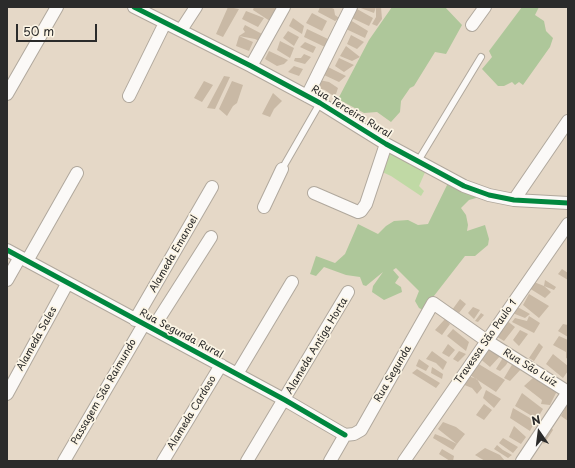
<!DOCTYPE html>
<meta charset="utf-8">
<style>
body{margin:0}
#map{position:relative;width:575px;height:468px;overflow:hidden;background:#e5d8c7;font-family:"Playpen Sans",sans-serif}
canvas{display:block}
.frame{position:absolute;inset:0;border:8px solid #2b2b2b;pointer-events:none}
.north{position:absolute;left:519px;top:412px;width:40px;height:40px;-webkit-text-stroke:3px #fcf5e5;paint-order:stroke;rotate:346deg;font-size:11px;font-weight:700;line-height:16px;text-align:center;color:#2b2b2b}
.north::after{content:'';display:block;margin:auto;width:14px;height:18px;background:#2b2b2b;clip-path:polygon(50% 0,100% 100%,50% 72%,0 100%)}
.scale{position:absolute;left:16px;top:24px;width:81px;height:18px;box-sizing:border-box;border:2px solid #2b2b2b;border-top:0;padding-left:5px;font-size:12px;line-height:14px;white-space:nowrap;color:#2b2b2b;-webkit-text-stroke:3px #fcf5e5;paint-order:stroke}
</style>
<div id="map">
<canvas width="575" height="468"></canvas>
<div class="frame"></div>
<div class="north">N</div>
<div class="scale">50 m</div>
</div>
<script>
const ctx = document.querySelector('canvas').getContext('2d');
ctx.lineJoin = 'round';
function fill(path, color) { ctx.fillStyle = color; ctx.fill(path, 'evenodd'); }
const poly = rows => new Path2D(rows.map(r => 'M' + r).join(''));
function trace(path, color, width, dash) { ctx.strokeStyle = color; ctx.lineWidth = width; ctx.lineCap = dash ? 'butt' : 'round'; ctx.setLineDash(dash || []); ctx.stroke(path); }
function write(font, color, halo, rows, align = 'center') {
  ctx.font = font + ' "Playpen Sans",sans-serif'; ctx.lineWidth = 3.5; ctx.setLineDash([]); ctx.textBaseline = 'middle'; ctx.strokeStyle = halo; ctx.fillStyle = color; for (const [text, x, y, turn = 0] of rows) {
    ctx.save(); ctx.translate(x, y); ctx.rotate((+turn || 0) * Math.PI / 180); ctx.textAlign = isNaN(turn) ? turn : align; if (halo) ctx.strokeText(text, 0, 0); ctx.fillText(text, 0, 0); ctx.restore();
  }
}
const green = poly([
 [388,147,426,170,419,186,424,191,421,196,391,176,380,171]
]);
const forest = poly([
 [392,7,445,7,462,25,446,54,435,52,414,86,410,88,401,101,400,112,391,122,377,112,364,113,338,99,369,40],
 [522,7,539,7,535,15,544,21,546,31,553,38,550,47,523,85,519,82,515,85,512,82,504,86,498,86,482,69,492,57,489,51],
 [448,183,475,194,476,198,469,200,461,208,466,215,468,225,467,231,485,225,489,239,488,245,475,256,465,256,423,310,419,308,415,301,419,291,396,268,393,270,399,277,395,283,401,287,402,292,384,300,372,292,373,286,383,272,366,286,363,285,360,277,346,275,324,267,316,276,310,274,316,256,335,263,345,254,358,224,378,234,386,226,394,221,408,220,418,225,428,224]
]);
const building = poly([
 [228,7,239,9,223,37,216,34],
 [254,7,272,7,277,9,273,23,253,10],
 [320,7,330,7,334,9,335,15,339,18,335,21,318,12],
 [358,7,376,7,374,13],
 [381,7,382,19,377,26,372,24,376,17,376,8],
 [357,9,373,18,369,26,352,18],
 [246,11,264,18,258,27,242,19],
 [312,13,327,21,322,31,306,23],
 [293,18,304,26,302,34,289,26],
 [350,20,368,31,365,38,346,29],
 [245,25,264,35,259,41,255,39,239,36,253,42,249,51,236,46,239,36,245,32,243,29],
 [307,29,328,39,325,47,304,37],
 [288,31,299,37,294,46,283,38],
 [351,35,364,42,357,49,347,44],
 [280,41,294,48,290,58,277,50],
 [305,42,316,47,313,53,300,47],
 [346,46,360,57,352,61,340,56],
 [269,51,288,60,284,64,277,66,265,59],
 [304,54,311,57,305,64,294,61,295,58,301,58],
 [339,58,354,65,344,72,335,66],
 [294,66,303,69,299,76,288,72],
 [328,67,346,76,339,82,324,75],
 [224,76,230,77,215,109,207,108],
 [319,80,329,82,338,88,335,97,325,90,315,87],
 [204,81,213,85,202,102,194,98],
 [232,81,243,85,237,103,233,106,227,116,219,109],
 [273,93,282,101,274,109,270,117,262,114],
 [562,269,568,273,568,280,558,274],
 [545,280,556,287,554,290,544,286,551,292,545,298,529,288,534,282,544,286],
 [529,294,549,306,539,318,523,305],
 [460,299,466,304,459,313,452,310],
 [514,305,530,314,525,318,510,312],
 [473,307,480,310,474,319,468,313],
 [481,313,484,315,478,322,475,321],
 [529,316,540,323,534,333,512,322,515,318,527,321],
 [445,319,450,324,442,335,435,330],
 [506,320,515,327,504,341,494,335],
 [563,324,568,325,568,337,558,331],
 [453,329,469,342,466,351,447,336],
 [520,330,528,334,519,346,513,340],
 [559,336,568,340,568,359,566,358,566,352,553,345],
 [539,343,543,347,534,361,529,358],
 [448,344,455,350,449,357,442,353],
 [487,347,501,355,490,367,478,357],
 [432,351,447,362,443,370,436,363,426,359],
 [459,351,466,354,458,362,453,359],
 [553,354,568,366,568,371,563,378,546,364],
 [504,356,509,360,506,365,500,371,496,369],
 [419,359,429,366,426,371,416,366],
 [477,363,505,380,496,392,470,375],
 [513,363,522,368,510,381,504,378],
 [432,367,443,374,442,379,431,373],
 [417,369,440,383,436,388,412,373],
 [468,376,477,379,482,388,477,394,472,388,462,384],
 [534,377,557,391,550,405,541,404,542,400,524,386],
 [486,390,501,399,494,408,483,398],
 [522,393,543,409,537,419,515,406],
 [568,403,568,421,561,416],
 [484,404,492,410,484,420,476,415],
 [513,408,535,421,530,431,510,418],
 [443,422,456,427,465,434,457,444,438,429],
 [514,426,526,437,521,444,509,437],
 [551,427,553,430,544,444,540,440],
 [435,434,445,438,457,444,453,450,433,438],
 [503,438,518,447,513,453,499,443],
 [497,445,503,450,512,455,508,458,494,449],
 [485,448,500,455,505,461,485,461,475,455],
 [442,449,454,456,453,461,450,461,439,454]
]);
const service = poly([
 [418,161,481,57],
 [282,169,320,103]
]);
const minor = poly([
 [134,7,251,66,320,103,386,144,464,186,489,195,514,200,568,203],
 [472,25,485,7],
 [181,30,196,7],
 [251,66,284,7],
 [7,94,57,7],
 [129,96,165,23],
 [307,96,351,7],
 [314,193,358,212,361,211,366,204,386,144],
 [514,200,568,121],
 [264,207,282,169],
 [7,250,285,400,345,435],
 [27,261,77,173],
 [7,280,20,257],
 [135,320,212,187],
 [153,328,211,237],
 [237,374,292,282],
 [7,394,67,284],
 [345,435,354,434,361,430,433,303,487,341,568,392],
 [64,461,144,324],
 [163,461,221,365],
 [247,461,348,292],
 [330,461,345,435],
 [404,461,568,224],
 [522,461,568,392]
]);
const cycleway = poly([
 [134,7,251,66,320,103,386,144,464,186,489,195,514,200,568,203],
 [7,250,285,400,345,435]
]);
const streetNames = [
 ["Rua Terceira Rural",351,112,31],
 ["Alameda Emanoel",174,254,-60],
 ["Rua Segunda Rural",181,334,28],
 ["Alameda Sales",37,339,-61],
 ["Travessa São Paulo 1",486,342,-55],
 ["Alameda Antiga Horta",317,346,-59],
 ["Rua São Luíz",530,368,32],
 ["Rua Segunda",393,374,-60],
 ["Passagem São Raimundo",104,392,-60],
 ["Alameda Cardoso",192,413,-59]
];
fill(green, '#c0d9a5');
fill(forest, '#aec79a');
fill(building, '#c9b9a5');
trace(service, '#b0a89d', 8);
trace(minor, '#b0a89d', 14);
trace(service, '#fbf9f7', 6);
trace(minor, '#fbf9f7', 12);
trace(cycleway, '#00873e', 5);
write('10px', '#2b2b2b', '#fcf5e5', streetNames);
</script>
